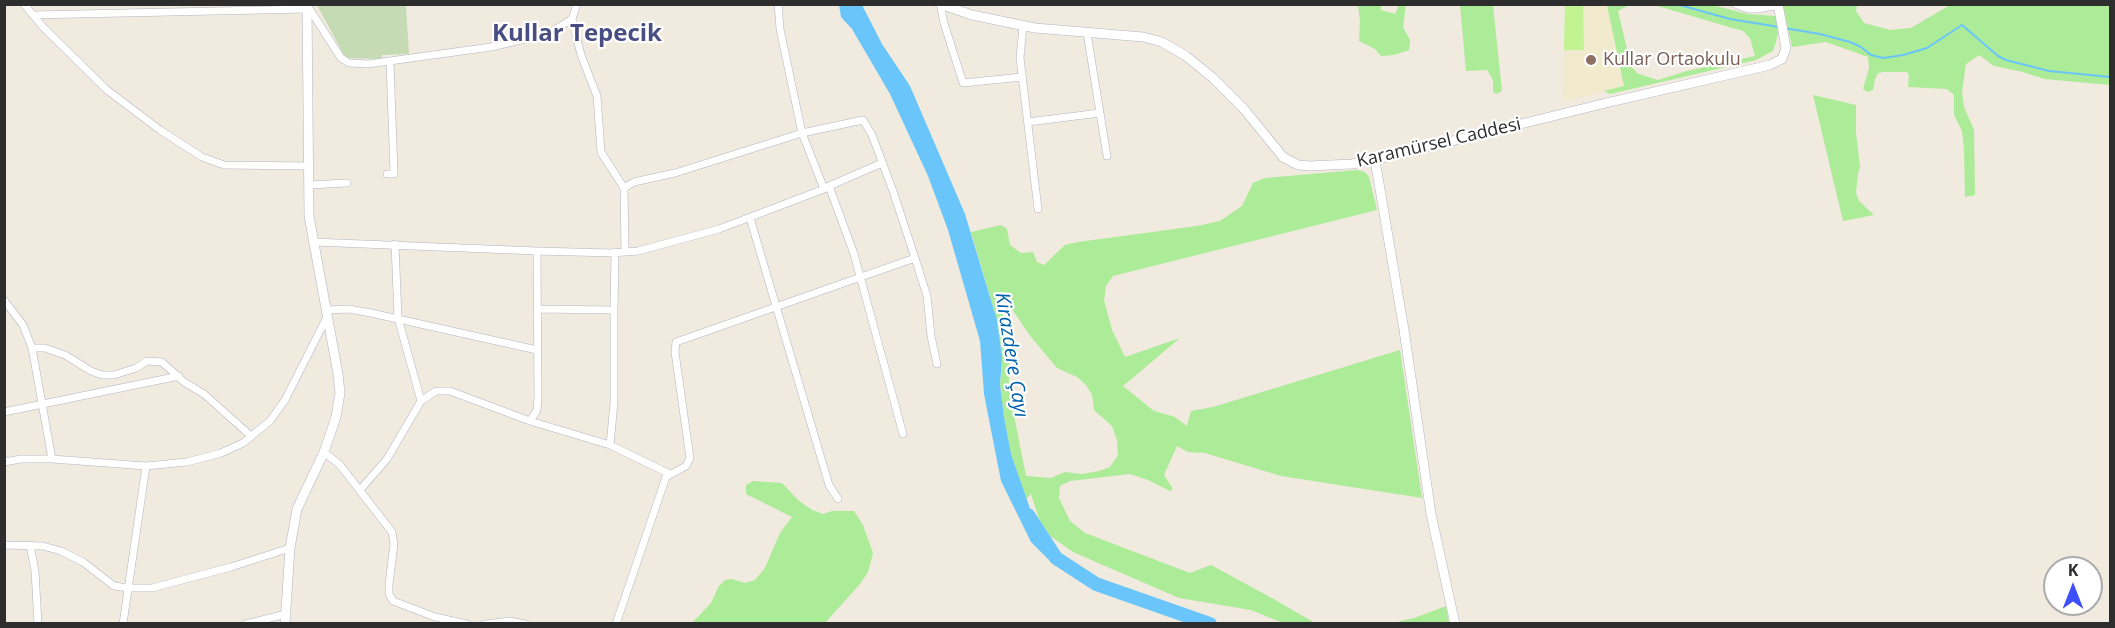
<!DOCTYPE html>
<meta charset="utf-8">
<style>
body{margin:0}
#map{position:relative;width:2115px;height:628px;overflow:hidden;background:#f0eadf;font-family:"Open Sans",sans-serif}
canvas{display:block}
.frame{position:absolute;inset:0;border:6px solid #2d2d2d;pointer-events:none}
.north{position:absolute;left:2043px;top:556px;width:60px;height:60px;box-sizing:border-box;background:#fff;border:2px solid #ababab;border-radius:50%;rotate:0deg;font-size:16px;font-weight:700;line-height:24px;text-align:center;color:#2d2d2d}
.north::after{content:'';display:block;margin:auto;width:21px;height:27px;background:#3d4fff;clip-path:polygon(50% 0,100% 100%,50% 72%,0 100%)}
</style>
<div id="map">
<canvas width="2115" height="628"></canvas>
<div class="frame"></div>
<div class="north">K</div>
</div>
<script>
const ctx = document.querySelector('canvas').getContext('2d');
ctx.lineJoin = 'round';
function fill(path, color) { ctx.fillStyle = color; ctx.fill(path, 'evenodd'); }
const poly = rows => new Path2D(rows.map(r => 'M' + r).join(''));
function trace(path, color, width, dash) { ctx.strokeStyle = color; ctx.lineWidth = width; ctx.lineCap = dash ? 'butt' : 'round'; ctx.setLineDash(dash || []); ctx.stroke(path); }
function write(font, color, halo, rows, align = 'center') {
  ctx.font = font + ' "Open Sans",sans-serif'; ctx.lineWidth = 4.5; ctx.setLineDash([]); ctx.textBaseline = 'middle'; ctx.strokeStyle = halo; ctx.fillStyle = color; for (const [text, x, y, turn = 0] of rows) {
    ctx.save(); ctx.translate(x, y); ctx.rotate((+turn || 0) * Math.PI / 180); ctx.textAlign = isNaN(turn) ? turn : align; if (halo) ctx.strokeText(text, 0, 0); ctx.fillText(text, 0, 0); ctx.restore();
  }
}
const education = poly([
 [1565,5,1607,5,1624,86,1563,102]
]);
const green = poly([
 [1358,5,1381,5,1381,10,1395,14,1399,5,1406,5,1403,27,1410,40,1409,50,1394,55,1381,56,1375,49,1359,41,1360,21],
 [1460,5,1493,5,1502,91,1497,94,1493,92,1493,80,1487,70,1466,71],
 [1607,5,1629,5,1618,11,1631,66,1637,73,1651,78,1658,80,1687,71,1755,56,1750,38,1743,31,1654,5,1712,5,1748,14,1776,16,1778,32,1776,42,1773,51,1756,60,1610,94,1604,91,1624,86],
 [1783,5,1857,5,1856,11,1864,23,1890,30,1911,28,1950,5,2110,5,2110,85,2044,79,2023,72,1994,66,1979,55,1966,64,1962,92,1964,107,1974,130,1975,195,1965,197,1964,149,1962,131,1954,115,1954,95,1947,89,1908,87,1909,76,1907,72,1884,72,1878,73,1875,79,1873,90,1868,92,1863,89,1869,68,1868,57,1826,42,1792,47],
 [1813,95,1856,105,1856,133,1860,167,1858,173,1856,193,1859,201,1874,215,1843,221],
 [1357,170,1365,172,1369,177,1377,210,1113,276,1106,286,1104,300,1112,330,1125,357,1180,338,1123,386,1154,411,1175,417,1187,426,1191,411,1213,407,1400,350,1422,498,1281,476,1205,453,1188,452,1177,446,1164,475,1173,489,1170,491,1148,480,1130,474,1070,481,1060,486,1059,498,1070,521,1085,533,1190,573,1211,565,1270,597,1315,623,1283,623,1251,610,1179,598,1073,552,1050,536,1039,519,1031,494,1026,499,1011,454,1004,417,1000,385,1002,357,997,320,971,232,1001,225,1007,229,1010,245,1021,253,1033,252,1037,262,1044,265,1065,245,1078,242,1197,226,1220,221,1242,206,1253,183,1265,178],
 [1001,293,1031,337,1057,368,1077,377,1086,385,1092,395,1094,410,1112,426,1117,440,1118,455,1110,467,1099,471,1082,474,1065,472,1051,478,1026,476,1009,390,1009,354,1005,320,997,296],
 [753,481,782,483,798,500,812,510,823,514,832,511,854,511,863,525,873,553,868,572,860,584,825,623,692,623,711,603,719,586,725,580,732,579,745,583,755,580,765,568,780,533,792,517,746,494,746,485],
 [1446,606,1449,623,1393,623,1414,618]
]);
const cemetery = poly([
 [317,5,406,5,409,54,382,55,382,59,348,58,344,55]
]);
const pitch = poly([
 [1565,5,1583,5,1584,50,1564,50]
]);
const water = poly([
 [839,5,862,5,882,44,910,86,965,214,997,320,1002,357,1000,385,1004,417,1011,454,1041,540,1056,558,1048,559,1031,542,1001,481,984,394,980,341,948,230,928,176,890,94,852,29,841,17]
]);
const stream = poly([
 [1676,4,1730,19,1779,27],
 [1784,28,1820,34,1850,42,1861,47,1871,55,1883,58,1903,55,1927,48,1962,25,1998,56,2006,60,2049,71,2110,77]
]);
const river = poly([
 [1028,515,1056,558,1096,584,1210,624]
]);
const street = poly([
 [24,4,42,26,107,90,160,130,202,157,224,165,309,166],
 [778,4,780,29,802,133,824,189,829,186,854,254,903,434],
 [940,4,944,23,963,83,1022,77],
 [1735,4,1748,9,1758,9,1779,5],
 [307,5,341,58,349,63,368,64,491,47,538,36,553,31,572,19,577,4],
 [33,15,307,9],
 [572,19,581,55,597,96,601,152,624,188],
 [1023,26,1020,58,1038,209],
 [1087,33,1107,156],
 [1028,122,1100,113],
 [387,174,394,174,390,62],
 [309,185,347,183],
 [829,186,882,163],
 [750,218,829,485,838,499],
 [313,242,537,251,612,253,638,251,719,229,824,189],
 [395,244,398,318,421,401,436,391,450,391,530,421,537,410,538,397,537,251],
 [915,258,927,296,931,336,937,364],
 [4,300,23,325,32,348,52,459],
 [537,309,614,310,615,252],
 [326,310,349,309,371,313,537,350],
 [32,348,45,348,65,355,91,371,102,375,114,375,136,368,147,361,162,362,184,382,204,394,251,436],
 [4,412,179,376],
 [530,421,610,445,670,474],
 [610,445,614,403,614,310],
 [324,452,340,465,392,532,394,544,389,584,389,594,393,601,435,617,467,624],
 [4,462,21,459,52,459,146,466,187,462,221,453,243,443,270,421,285,400,327,317],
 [360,490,387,459,421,401],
 [4,545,43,546,61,551,83,562,114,586,129,588,152,588,231,567,290,548],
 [30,545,35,571,38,624],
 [123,624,146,466],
 [246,624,286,614],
 [485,624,510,621,525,624],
 [616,624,666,477,686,466,690,458,675,352,676,342,915,258,893,191,872,135,863,120,802,133,675,173,634,182,624,188,625,252]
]);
const secondary = poly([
 [940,4,972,15,1035,28,1143,37,1162,42,1186,56,1213,78,1244,109,1283,157,1298,165,1310,166,1352,164,1375,160,1606,103,1770,65,1782,59,1786,48,1778,4],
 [1375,160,1404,330,1431,514,1455,624],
 [285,624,290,548,297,509,324,452,336,417,340,393,338,374,309,216,307,4]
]);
const markers = [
 [1591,60,6,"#8d6e63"]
];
const educationNames = [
 ["Kullar Ortaokulu",1603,60]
];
const streetNames = [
 ["Karamürsel Caddesi",1439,143,-13]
];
const waterNames = [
 ["Kirazdere Çayı",1011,355,81]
];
const districtNames = [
 ["Kullar Tepecik",577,34]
];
fill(education, '#f2eacd');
fill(green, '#aceb97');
fill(cemetery, '#c4dbb4');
fill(pitch, '#c1f392');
fill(water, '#6ac6fa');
trace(stream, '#6ac6fa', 2);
trace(river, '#6ac6fa', 14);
trace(street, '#b3b4c2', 8);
trace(secondary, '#b3b4c2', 10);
trace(street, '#fff', 7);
trace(secondary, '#fff', 9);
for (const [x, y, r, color] of markers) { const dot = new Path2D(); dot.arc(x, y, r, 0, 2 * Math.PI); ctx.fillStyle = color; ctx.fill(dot); trace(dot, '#fff', 2); }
write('18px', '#785e54', '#fff', educationNames, 'left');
write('18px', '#2d2d2d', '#fff', streetNames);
write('italic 20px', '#0162ae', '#fff', waterNames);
write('bold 24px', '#484d83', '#fff', districtNames);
</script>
